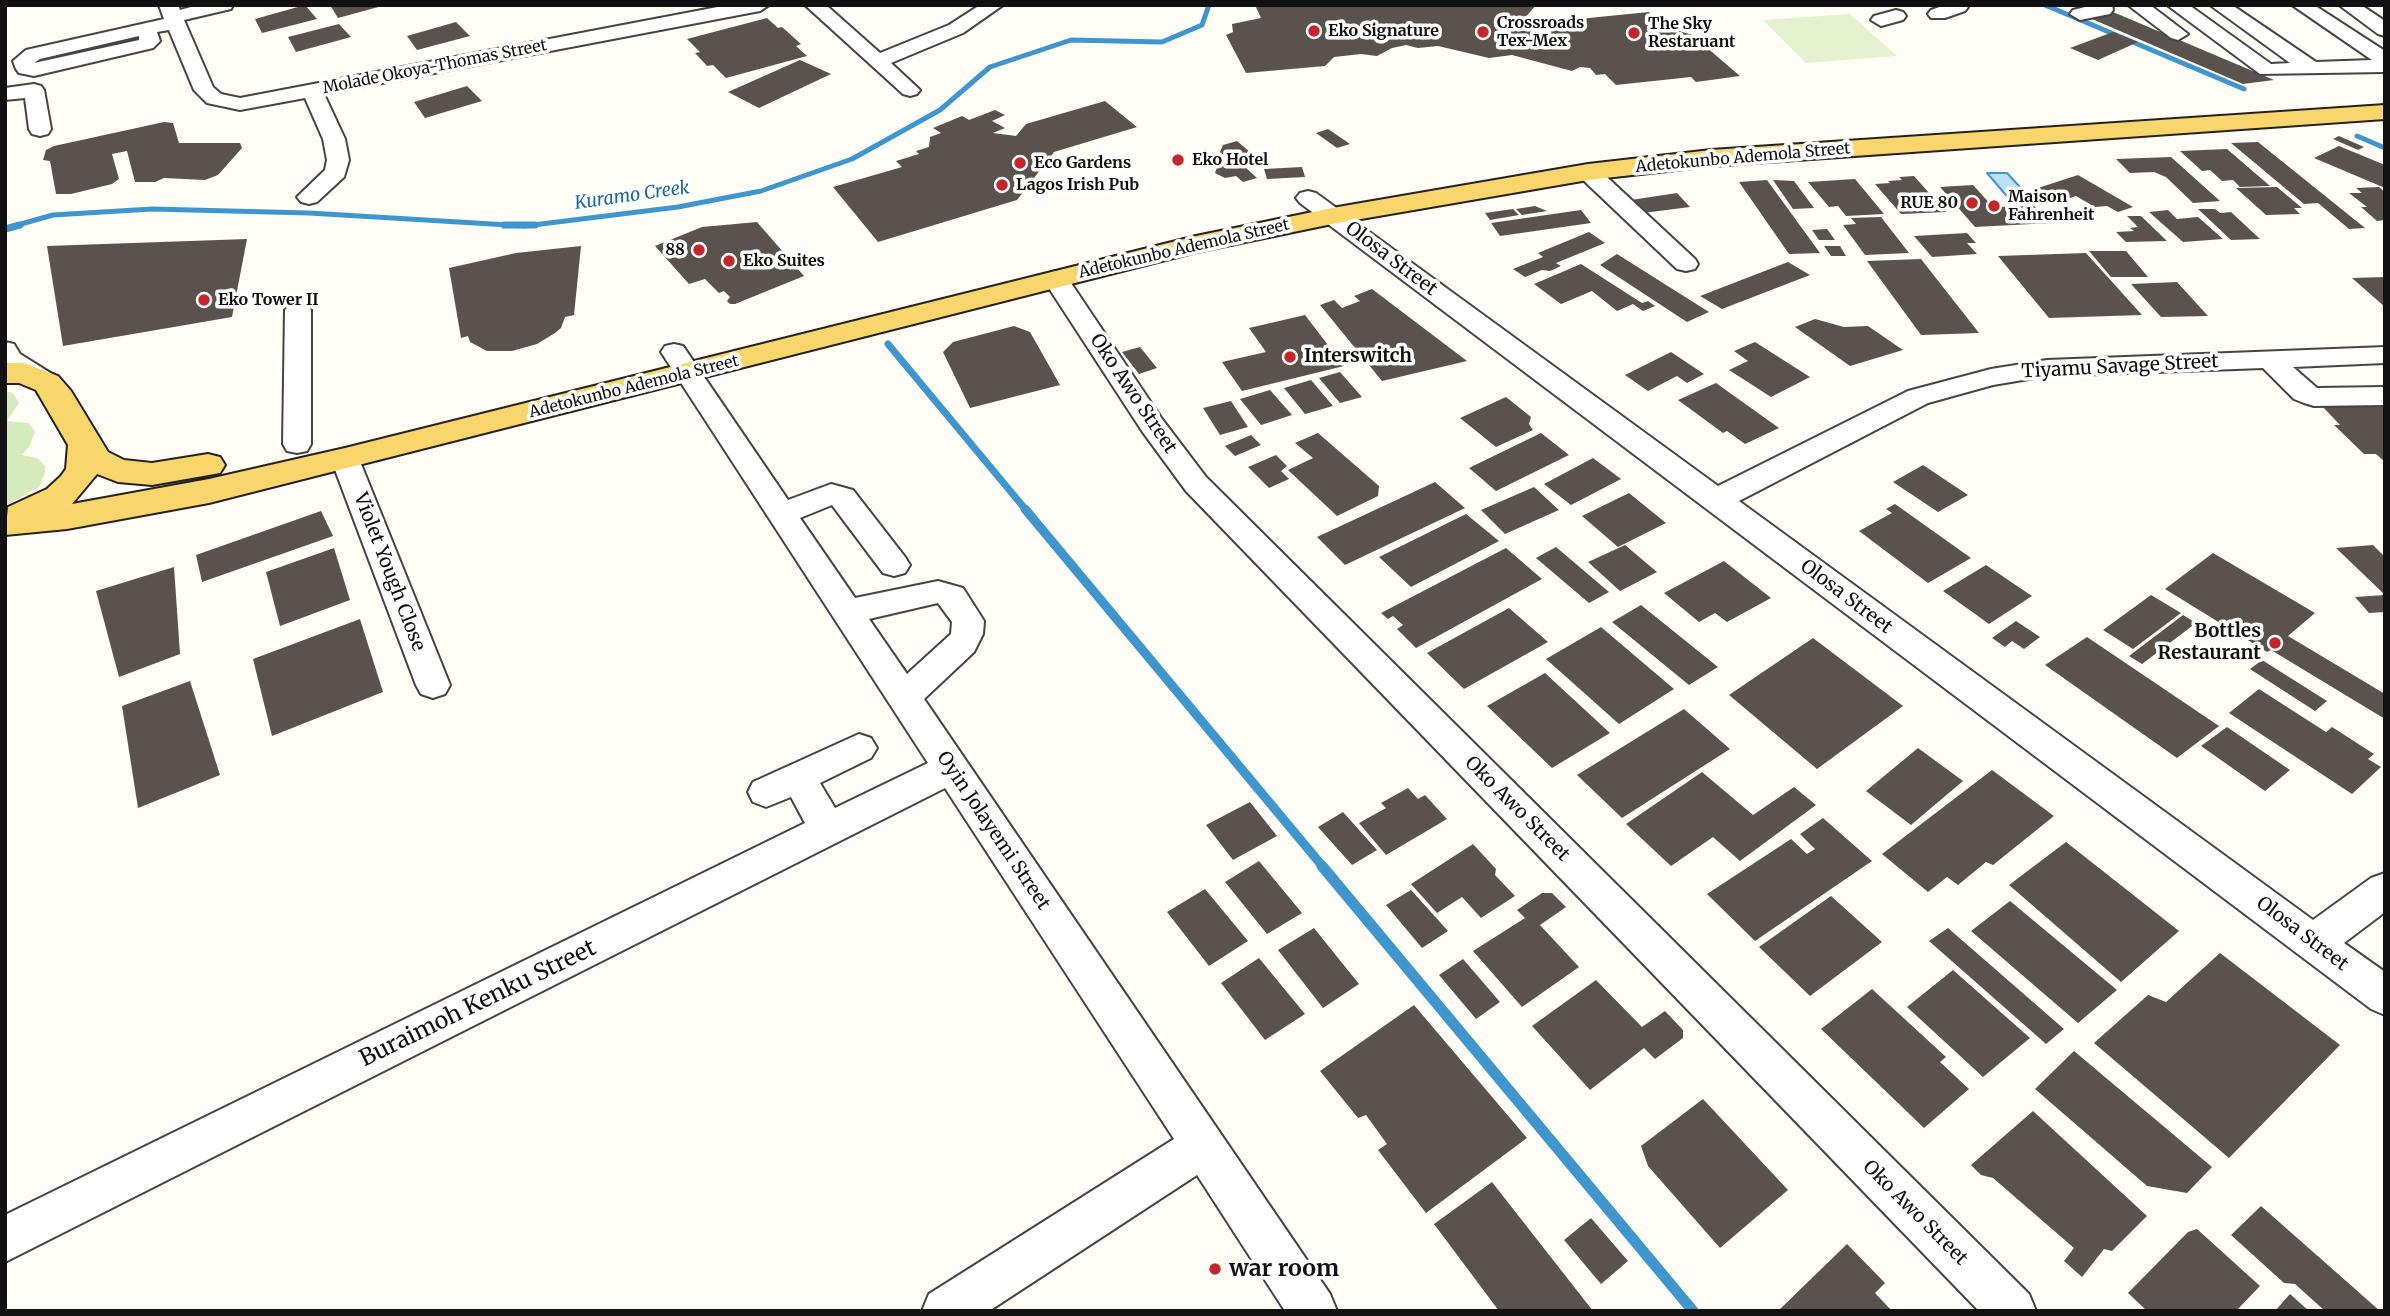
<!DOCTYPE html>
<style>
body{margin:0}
#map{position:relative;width:2390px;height:1316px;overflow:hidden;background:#fffdf5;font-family:Merriweather,serif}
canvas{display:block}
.frame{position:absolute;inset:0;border:7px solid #111;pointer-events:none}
</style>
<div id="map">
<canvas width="2390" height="1316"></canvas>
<div class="frame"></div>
</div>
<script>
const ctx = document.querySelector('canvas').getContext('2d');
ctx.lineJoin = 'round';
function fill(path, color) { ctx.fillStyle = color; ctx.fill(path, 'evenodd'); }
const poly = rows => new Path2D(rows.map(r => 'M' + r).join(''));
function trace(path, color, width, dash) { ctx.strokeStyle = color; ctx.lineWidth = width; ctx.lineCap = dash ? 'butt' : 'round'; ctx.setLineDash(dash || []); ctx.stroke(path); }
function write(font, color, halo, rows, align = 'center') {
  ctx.font = font + ' Merriweather,serif'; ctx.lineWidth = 7; ctx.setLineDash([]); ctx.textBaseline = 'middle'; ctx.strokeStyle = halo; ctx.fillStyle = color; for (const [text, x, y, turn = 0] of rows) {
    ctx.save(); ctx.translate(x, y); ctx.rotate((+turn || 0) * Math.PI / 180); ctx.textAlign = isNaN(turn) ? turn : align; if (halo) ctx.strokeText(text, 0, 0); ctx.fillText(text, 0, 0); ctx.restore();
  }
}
const green = poly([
 [5,391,13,393,19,403,7,421,29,423,35,432,30,445,22,455,37,458,45,466,45,473,39,487,5,506]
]);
const pitch = poly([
 [1850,14,1897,56,1806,63,1763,20]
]);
const water = poly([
 [1987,173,2007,173,2032,200,2011,201,1987,173]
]);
const streamFar3 = poly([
 [2045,5,2244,89],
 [2357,136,2385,148],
 [14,226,53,215,152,209,309,213,525,226,678,207,761,191,852,159,940,110,990,67,1071,40,1162,42,1202,25,1209,5]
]);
const streamFar2 = poly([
 [504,225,535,225],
 [5,229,20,225],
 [888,344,1026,510]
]);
const streamFar1 = poly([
 [1025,509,1324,868]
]);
const stream = poly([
 [1322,866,1693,1311]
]);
const building = poly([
 [305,5,317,19,262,33,255,19],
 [330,5,382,5,382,6,338,18],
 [1255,5,1536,5,1519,25,1649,12,1656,24,1709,40,1705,46,1740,76,1696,82,1691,77,1616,85,1605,74,1596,75,1590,68,1580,67,1572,71,1512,55,1489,58,1438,46,1418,48,1406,45,1392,48,1377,56,1361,54,1334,57,1325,66,1246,73,1226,35,1233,32,1232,24,1261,18],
 [2113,12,2274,80,2243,84,2085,16],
 [767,18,778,28,782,27,801,44,796,46,807,56,726,78,713,65,707,66,695,53,700,52,687,39],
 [456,22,470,36,417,50,407,36],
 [339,24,351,37,296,52,288,37],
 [2113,32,2138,42,2098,60,2070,48],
 [800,60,831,74,759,108,728,92],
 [467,86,482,101,425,118,414,102],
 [1105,101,1137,127,1054,152,1017,200,878,242,833,187,902,167,896,161,919,154,916,151,929,147,930,137,941,133,933,128,962,116,969,120,995,110,1005,115,992,121,1005,128,993,133,1016,136,1026,124],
 [164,122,173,123,179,143,240,143,242,148,218,175,205,180,164,178,155,182,135,182,127,151,112,154,119,179,112,184,71,194,56,194,50,161,43,160,46,150,54,146],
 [1328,129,1350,144,1337,148,1316,133],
 [2339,136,2364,147,2358,150,2333,139],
 [1237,141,1263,163,1246,168,1257,178,1243,182,1236,176,1225,178,1215,173,1217,167,1232,162,1220,152,1223,145],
 [2258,142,2365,228,2349,229,2318,203,2304,204,2231,143],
 [2339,146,2385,165,2385,188,2314,158],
 [2227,149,2270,186,2240,187,2233,180,2222,181,2210,170,2202,171,2180,151],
 [2171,157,2220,201,2193,203,2166,177,2154,172,2130,173,2116,159],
 [1302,167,1305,177,1267,179,1264,169],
 [2078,175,2133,207,2118,212,2107,206,2095,207,2076,196,2061,201,2038,188],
 [1914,176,1946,212,1901,214,1875,184,1890,183,1888,181,1902,180,1899,177],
 [1855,179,1884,214,1846,216,1838,206,1829,207,1808,182],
 [1767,180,1820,253,1789,254,1739,182],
 [1773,180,1794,181,1814,208,1793,209],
 [1973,185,1993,207,2034,206,2051,223,1975,227,1940,187],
 [2277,187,2302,208,2294,208,2300,214,2266,215,2236,188],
 [2379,187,2385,192,2385,220,2377,221,2361,207,2367,207,2349,193,2362,193,2356,188],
 [1677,193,1690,207,1643,213,1631,200],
 [1535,206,1547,211,1522,215,1516,209],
 [1513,209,1519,215,1490,220,1485,213],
 [2198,209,2215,209,2220,213,2231,212,2260,239,2231,240],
 [1581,210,1591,223,1500,236,1491,223],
 [2168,210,2177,219,2198,217,2223,239,2183,242,2149,212],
 [2127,216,2141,216,2167,241,2126,242,2116,232,2134,231,2130,228,2138,227],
 [1881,217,1909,253,1865,255,1843,225,1856,224,1851,218],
 [757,222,804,276,735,304,730,304,727,301,730,297,724,291,719,293,705,279,689,284,655,246,702,227],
 [1827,229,1835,240,1819,240,1812,230],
 [1589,232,1605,243,1556,263,1561,266,1550,271,1542,270,1525,277,1513,269,1543,257,1538,253],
 [1967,233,1976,243,1967,243,1977,254,1932,257,1914,236],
 [247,239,232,317,63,346,47,246],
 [581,246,574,315,565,317,561,328,555,333,537,344,512,351,487,351,470,342,468,336,461,338,449,268,516,253],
 [1824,246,1840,246,1846,256,1831,256],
 [2089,251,2126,251,2148,277,2111,277],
 [2086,253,2142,315,2049,318,1998,256],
 [1617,254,1709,312,1687,322,1600,265],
 [1921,259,1979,333,1921,335,1867,261],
 [1788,262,1810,275,1722,309,1700,296],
 [1581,264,1642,303,1648,301,1655,306,1643,311,1633,304,1617,311,1592,291,1561,304,1534,284],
 [2385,277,2385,307,2352,278],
 [2177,282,2208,316,2161,317,2131,284],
 [1372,289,1467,361,1382,381,1320,305,1334,300,1342,308,1360,301,1354,296],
 [1305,315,1344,366,1242,391,1222,362,1266,352,1249,328],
 [1815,319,1844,327,1868,326,1903,350,1850,366,1795,327],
 [1014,326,1030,332,1060,385,970,408,943,352,953,342],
 [1755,342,1810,377,1771,397,1729,370,1748,361,1734,351],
 [1140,347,1157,368,1139,374,1122,352],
 [1671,352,1704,374,1687,383,1677,376,1648,391,1625,375],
 [1340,372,1362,397,1340,403,1319,378],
 [1311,380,1333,406,1305,414,1284,388],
 [1716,383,1779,428,1745,444,1727,431,1723,433,1678,400],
 [1270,390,1292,415,1261,425,1240,399],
 [1506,397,1531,417,1529,424,1533,430,1496,447,1460,418],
 [1231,401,1248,427,1220,435,1203,408],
 [2385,403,2385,462,2376,454,2364,454,2334,425,2340,425,2322,406],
 [1318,433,1379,486,1378,496,1337,516,1288,470,1313,458,1295,443],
 [1541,433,1569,455,1496,491,1469,468],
 [1251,435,1261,445,1235,456,1225,446],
 [1276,455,1287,466,1281,471,1289,479,1269,488,1248,467],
 [1593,458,1621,479,1571,505,1544,484],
 [1923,465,1968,495,1938,512,1893,482],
 [1435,482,1465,508,1345,565,1317,537],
 [1534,487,1559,510,1505,534,1481,510],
 [1629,493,1666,523,1618,547,1582,516],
 [1895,504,1971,558,1928,583,1859,531,1892,513,1886,509],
 [321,511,333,536,202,582,196,555],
 [1466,514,1499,541,1411,587,1379,557],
 [1625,545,1657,572,1620,591,1588,562],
 [2373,545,2385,557,2385,595,2336,548],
 [1556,547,1609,592,1589,603,1536,558],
 [334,548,350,600,280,626,266,572],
 [1506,548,1542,579,1416,648,1397,629,1403,625,1393,616,1388,619,1381,613],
 [2213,553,2315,613,2288,636,2385,694,2385,719,2271,650,2267,652,2165,589],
 [1724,561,1771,598,1727,622,1715,613,1699,622,1664,593],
 [1986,565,2032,596,1989,624,1943,591],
 [174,567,180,654,119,677,96,591],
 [2151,595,2181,613,2133,649,2103,630],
 [2385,595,2385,612,2369,613,2355,597],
 [1641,605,1718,667,1689,685,1612,622],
 [1509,608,1548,642,1464,689,1427,653],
 [2183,615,2196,623,2142,664,2129,656],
 [360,619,383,692,272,736,253,659],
 [2016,621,2040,637,2024,649,2012,641,2005,647,1992,638],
 [1601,627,1674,689,1619,724,1546,659],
 [2087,637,2219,726,2177,758,2045,665],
 [1813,638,1903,706,1817,769,1729,695],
 [2262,660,2327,701,2315,711,2250,669],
 [1545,673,1610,733,1552,768,1487,706],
 [190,681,220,775,138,808,122,706],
 [2259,689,2326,732,2332,727,2374,754,2368,759,2381,767,2352,794,2229,713],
 [1684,709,1730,749,1622,818,1577,775],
 [2227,727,2290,770,2265,791,2201,746],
 [1918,748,1963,781,1911,825,1866,791],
 [1992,770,2054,816,1993,865,1986,862,1958,885,1947,877,1928,892,1882,854],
 [1702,772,1753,815,1794,787,1816,805,1740,861,1713,837,1671,866,1626,824],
 [1408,788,1418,799,1425,795,1447,819,1386,855,1359,823,1386,808,1381,803],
 [1250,802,1277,836,1233,860,1206,825],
 [1343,812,1377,850,1352,865,1318,827],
 [1823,818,1872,861,1755,941,1707,894,1791,839,1807,854,1815,849,1800,834],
 [2066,842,2179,931,2121,982,2009,885],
 [1473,844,1496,869,1495,875,1515,896,1481,918,1462,897,1437,913,1411,884],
 [1259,861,1302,913,1267,934,1225,882],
 [1205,889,1248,941,1209,966,1167,912],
 [1411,890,1448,931,1422,948,1386,905],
 [1542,893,1552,893,1566,907,1540,925,1579,967,1522,1007,1473,951,1525,918,1517,910],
 [1831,896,1882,942,1810,996,1759,947],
 [2010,901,2117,990,2078,1023,1971,931],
 [1314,928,1359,984,1323,1008,1278,950],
 [1948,928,2064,1029,2046,1044,1929,941],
 [2220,953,2340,1045,2229,1158,2094,1043,2148,995,2166,1002],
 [1259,958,1305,1014,1265,1040,1221,983],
 [1463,959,1500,1002,1476,1019,1439,975],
 [1953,970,2030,1038,1983,1077,1907,1007],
 [1596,980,1642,1027,1665,1011,1683,1030,1683,1038,1655,1059,1644,1048,1590,1090,1532,1026],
 [1872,989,1946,1057,1940,1062,1969,1089,1924,1128,1821,1029],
 [1414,1005,1527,1138,1426,1213,1378,1150,1387,1144,1366,1115,1358,1118,1320,1071],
 [2074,1051,2212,1167,2187,1193,2147,1186,2035,1089],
 [1703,1099,1788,1190,1720,1248,1648,1166,1641,1146],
 [2033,1111,2147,1216,2112,1251,2104,1249,2082,1277,2064,1261,2074,1248,1993,1178,1981,1175,1971,1165],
 [1492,1182,1593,1311,1499,1311,1434,1224],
 [2261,1206,2380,1311,2325,1311,2295,1284,2284,1283,2231,1235],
 [1591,1218,1628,1261,1601,1284,1564,1240],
 [2197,1229,2260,1286,2236,1311,2147,1311,2128,1293,2188,1232],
 [1847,1244,1885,1283,1875,1293,1892,1311,1778,1311],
 [2290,1294,2309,1311,2275,1311]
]);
const minor = poly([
 [159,5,178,5,180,10,198,5,233,5,231,9,184,20,213,87,221,94,240,98,728,5,769,5,760,11,324,94,345,139,349,160,344,177,317,202,309,204,301,202,297,197,325,170,327,160,323,139,305,98,240,110,207,103,194,90,169,30,157,32,160,41,153,48,34,76,19,73,16,69,13,61,26,50,164,19,159,5],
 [139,36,139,40,34,63,40,59,139,36],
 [805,5,826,5,880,53,949,25,980,5,1003,5,963,33,891,63,920,90,917,94,910,96,903,94,805,5],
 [1945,5,1966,5,1968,7,1965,11,1945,18,1931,18,1928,14,1931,10,1945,5],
 [2093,5,2112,5,2113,10,2110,14,2080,20,2070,14,2073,10,2093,5],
 [2128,5,2150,5,2188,34,2178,40,2171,38,2128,5],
 [2167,5,2189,5,2271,64,2290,63,2210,5,2232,5,2316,62,2372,60,2292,5,2314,5,2385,51,2385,72,2260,74,2167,5],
 [2339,5,2361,5,2385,21,2385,36,2378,34,2339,5],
 [1896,10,1903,12,1906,16,1903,20,1881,26,1871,20,1874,16,1896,10],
 [34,84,41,86,44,90,51,129,48,134,40,136,32,134,29,129,25,98,5,100,5,88,34,84],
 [1588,165,1596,167,1695,259,1698,264,1695,269,1686,271,1677,269,1580,177,1577,172,1580,167,1588,165],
 [1308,191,1316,193,1718,486,1908,391,1991,369,2047,360,2385,347,2385,363,2293,367,2317,388,2385,387,2385,405,2314,406,2304,403,2294,399,2263,368,2047,376,1993,385,1928,403,1739,501,2313,920,2371,878,2385,873,2385,912,2344,943,2385,972,2385,1015,2371,1009,1300,203,1296,198,1300,193,1308,191],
 [1056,271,1065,274,1162,419,1206,477,2029,1294,2036,1311,1979,1311,1186,491,1142,431,1043,279,1047,274,1056,271],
 [298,302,307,305,311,310,311,444,307,451,297,453,287,451,283,444,285,310,289,305,298,302],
 [5,342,14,344,20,354,57,377,61,383,57,389,47,391,37,389,5,368,5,342],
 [674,344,683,346,788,500,831,484,853,490,905,557,910,565,905,573,894,576,883,573,832,505,800,518,855,598,938,581,963,588,984,621,983,634,974,652,924,699,1330,1294,1337,1311,1285,1311,1197,1175,989,1311,922,1311,929,1294,1174,1139,945,788,5,1262,5,1215,805,823,791,797,766,807,753,802,748,792,753,782,859,734,871,738,877,748,871,758,820,783,835,808,928,763,661,352,665,346,674,344],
 [938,603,952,622,951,634,907,674,869,619,938,603],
 [345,450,355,452,359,459,450,685,445,694,433,698,421,694,416,685,331,459,335,452,345,450]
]);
const major = poly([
 [2385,105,2385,119,1711,166,1588,180,1332,224,1197,252,209,503,67,529,5,535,8,507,47,489,61,476,66,469,68,445,36,390,19,383,5,383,5,363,24,363,58,376,71,391,108,452,124,460,152,463,208,454,220,457,225,465,220,473,152,485,118,482,97,474,72,504,209,479,345,448,1196,236,1332,208,1588,164,1711,150,2385,105]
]);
const markers = [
 [1314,31,7,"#c4262e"],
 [1483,32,7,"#c4262e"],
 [1634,33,7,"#c4262e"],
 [1178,160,7,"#c4262e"],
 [1020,163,7,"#c4262e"],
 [1002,185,7,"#c4262e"],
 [1972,203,7,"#c4262e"],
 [1994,206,7,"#c4262e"],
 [699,250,7,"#c4262e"],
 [729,261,7,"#c4262e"],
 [204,300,7,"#c4262e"],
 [1290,357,7,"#c4262e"],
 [2275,643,7,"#c4262e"],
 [1215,1269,7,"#c4262e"]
];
const farPoinames = [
 ["Crossroads",1497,23],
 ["Tex-Mex",1497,41],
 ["The Sky",1648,24],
 ["Restaruant",1648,42],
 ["Eko Signature",1328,31],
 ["Eko Hotel",1192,160],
 ["Eco Gardens",1034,163],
 ["Lagos Irish Pub",1016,185],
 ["Maison",2008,197],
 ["Fahrenheit",2008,215],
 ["RUE 80",1958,203,"right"],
 ["88",685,250,"right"],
 ["Eko Suites",743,261],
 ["Eko Tower II",218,300]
];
const farStreetnames = [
 ["Molade Okoya-Thomas Street",435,67,-11],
 ["Adetokunbo Ademola Street",1743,158,-5],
 ["Adetokunbo Ademola Street",1184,249,-13],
 ["Adetokunbo Ademola Street",634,387,-14]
];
const farWaternames = [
 ["Kuramo Creek",632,196,-8]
];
const streetNames = [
 ["Olosa Street",1391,259,37],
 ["Tiyamu Savage Street",2120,367,-3],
 ["Oko Awo Street",1133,394,56],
 ["Violet Yough Close",389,572,69],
 ["Olosa Street",1846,597,37],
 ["Oko Awo Street",1517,809,45],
 ["Oyin Jolayemi Street",993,831,56],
 ["Olosa Street",2302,934,37],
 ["Oko Awo Street",1915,1213,45]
];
const poiNames = [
 ["Interswitch",1304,357],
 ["Bottles",2261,632,"right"],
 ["Restaurant",2261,654,"right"]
];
const nearStreetnames = [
 ["Buraimoh Kenku Street",478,1004,-26]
];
const nearPoinames = [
 ["war room",1229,1269]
];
fill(green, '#d5ebbd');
fill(pitch, '#e6f2cf');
fill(water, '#b9e0f7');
trace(water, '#3f96cf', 2);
trace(streamFar3, '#3f96cf', 5);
trace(streamFar2, '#3f96cf', 7);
trace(streamFar1, '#3f96cf', 9);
trace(stream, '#3f96cf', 11);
fill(building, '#5a524d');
trace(minor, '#444', 4);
trace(major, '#222', 4);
fill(minor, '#fff');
fill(major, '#f9d66b');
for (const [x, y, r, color] of markers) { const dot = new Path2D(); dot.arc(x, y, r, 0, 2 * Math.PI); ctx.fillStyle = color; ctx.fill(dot); trace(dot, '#fff', 2.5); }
write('bold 16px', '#111', '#fff', farPoinames, 'left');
write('16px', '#111', '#fff', farStreetnames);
write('italic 18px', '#1768a6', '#fff', farWaternames);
write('19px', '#111', '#fff', streetNames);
write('bold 19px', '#111', '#fff', poiNames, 'left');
write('23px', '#111', '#fff', nearStreetnames);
write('bold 23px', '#111', '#fff', nearPoinames, 'left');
</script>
